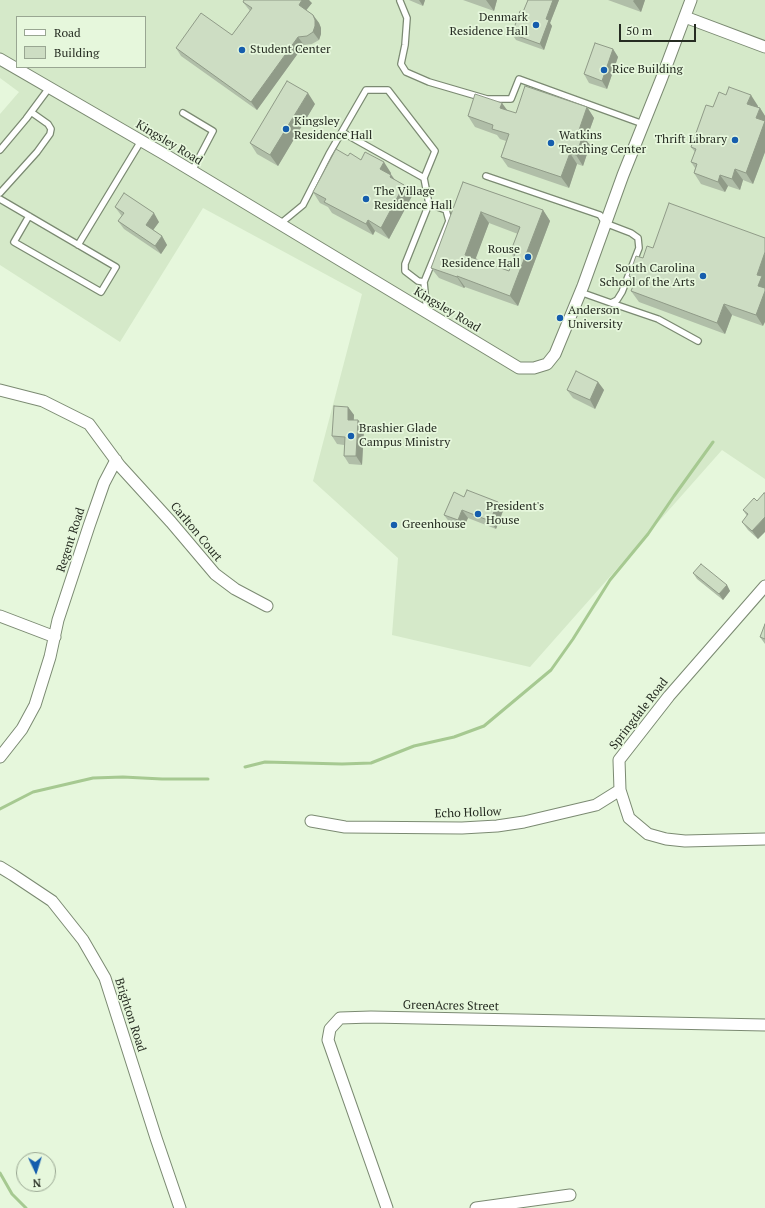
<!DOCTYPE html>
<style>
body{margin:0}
#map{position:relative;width:765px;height:1208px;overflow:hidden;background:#e6f7dc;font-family:"PT Serif",serif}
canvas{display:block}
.legend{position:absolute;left:16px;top:16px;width:130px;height:52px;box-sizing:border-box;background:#e6f7dc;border:1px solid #99a692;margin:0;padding:5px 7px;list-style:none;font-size:12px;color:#262c22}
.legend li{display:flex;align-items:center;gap:8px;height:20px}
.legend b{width:20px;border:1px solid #99a692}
.north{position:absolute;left:16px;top:1152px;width:40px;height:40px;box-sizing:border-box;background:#e6f7dc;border:1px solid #99a692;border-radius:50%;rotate:176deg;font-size:11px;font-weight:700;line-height:16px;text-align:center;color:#262c22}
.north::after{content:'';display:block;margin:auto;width:14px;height:18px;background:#155dad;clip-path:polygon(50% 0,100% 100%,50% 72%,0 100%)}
.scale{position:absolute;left:619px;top:24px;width:77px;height:18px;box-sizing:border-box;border:2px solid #262c22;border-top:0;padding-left:5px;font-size:12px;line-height:14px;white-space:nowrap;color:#262c22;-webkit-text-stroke:3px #e6f7dc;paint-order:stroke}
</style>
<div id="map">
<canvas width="765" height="1208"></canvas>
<ul class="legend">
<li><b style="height:5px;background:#fff"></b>Road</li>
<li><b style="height:11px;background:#cdddc3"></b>Building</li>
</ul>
<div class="north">N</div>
<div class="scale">50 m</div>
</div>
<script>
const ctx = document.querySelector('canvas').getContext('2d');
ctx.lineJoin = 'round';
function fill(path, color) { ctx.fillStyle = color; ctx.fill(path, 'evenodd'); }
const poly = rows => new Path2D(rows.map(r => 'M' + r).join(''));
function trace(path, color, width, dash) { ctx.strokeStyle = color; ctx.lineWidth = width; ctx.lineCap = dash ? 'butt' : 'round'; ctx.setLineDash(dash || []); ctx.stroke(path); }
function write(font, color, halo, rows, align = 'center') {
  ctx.font = font + ' "PT Serif",serif'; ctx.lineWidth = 3.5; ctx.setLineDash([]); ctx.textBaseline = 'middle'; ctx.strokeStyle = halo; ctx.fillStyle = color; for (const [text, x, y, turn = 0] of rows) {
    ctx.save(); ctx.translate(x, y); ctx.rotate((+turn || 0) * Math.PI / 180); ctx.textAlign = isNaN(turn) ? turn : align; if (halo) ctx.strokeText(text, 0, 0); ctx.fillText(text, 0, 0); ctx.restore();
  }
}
const built = poly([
 [0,0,765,0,765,479,722,450,530,667,392,635,398,558,313,481,362,294,203,208,120,342,0,265,0,114,19,92,0,78],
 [17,17,145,17,145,67,17,67]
]);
const stream = poly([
 [245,767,265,762,342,764,371,763,414,746,454,737,484,726,551,670,573,639,610,580,648,534,674,496,713,442],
 [0,809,33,792,93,778,123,777,162,779,208,779],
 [0,1173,12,1194,26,1208]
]);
const service = poly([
 [400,1,407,18,405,45,401,64,406,72,429,82,487,99,511,99,519,79,643,124],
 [183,113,213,131,192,171],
 [342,132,424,178],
 [0,150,26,119,49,88],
 [486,176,600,215,605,223,631,233,638,238,639,248,622,292,617,300,611,303,580,292],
 [0,193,37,152,50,134,51,129,48,124,31,112],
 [0,199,116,267,101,292,14,242,29,216],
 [280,224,303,205,329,154,366,90,388,90,435,151,424,178,429,204,405,264,405,271,418,281,424,282],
 [78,245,141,141],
 [611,303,658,319,698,341],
 [427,313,424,282,449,221,446,210,429,204]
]);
const minor = poly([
 [685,17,765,47],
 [0,59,164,154,519,368,534,368,547,364,555,354,583,286,623,175,661,80,691,0],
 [0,390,43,401,89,424,120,466,171,522,215,574,235,589,267,606],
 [765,586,669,696,619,760,620,790,629,818,648,834,666,839,685,841,765,839],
 [0,616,55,637],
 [0,757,22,729,35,705,50,657,58,620,89,526,104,483,116,460],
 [311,821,345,827,462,828,497,826,524,822,596,805,620,790],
 [0,867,13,875,52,901,83,940,105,978,156,1138,180,1208],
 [387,1208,328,1040,330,1029,340,1018,371,1017,765,1025],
 [476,1208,570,1195]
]);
const wall = poly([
 [409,0,425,0,423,6],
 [463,0,497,0,494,11],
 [528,0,559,0,550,23,552,26,544,50,516,40,512,34,523,12],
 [608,0,645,0,641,12],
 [243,2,312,3,306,10,313,15,319,23,321,28,321,34,319,40,312,44,304,45,257,110,181,56,176,48,232,35,250,11],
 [613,49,618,57,607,89,589,83,584,74],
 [315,104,278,166,257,154,250,143],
 [758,106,758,107,760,108,765,116,765,152,753,184,743,180,740,190,728,186,725,192,701,184,694,173,695,168,691,162,695,152,691,147,713,107],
 [587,107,594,118,586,140,590,145,583,166,577,164,569,188,508,167,501,157,506,141,500,139,497,135,475,127,468,116,507,111,516,113],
 [348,156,361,160,391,173,391,174,395,180,404,185,412,196,389,239,375,231,373,235,332,213,328,207,320,203,313,192],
 [463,182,543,210,550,221,518,306,465,287,464,288,439,278,431,268],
 [489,223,518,234,510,253,514,257,509,271,475,259],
 [115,207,159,222,153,230,162,236,167,245,161,254,124,229,118,221,122,216,121,215],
 [765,238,763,326,732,315,725,334,639,302,631,291,634,284,629,276,643,258,653,248],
 [598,382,604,390,595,409,573,398,567,390],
 [348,407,354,415,354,420,358,420,364,428,362,465,349,464,344,456,344,445,337,444,332,436],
 [464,497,498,502,503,511,496,529,468,518,463,528,450,523,444,515],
 [757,501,758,539,748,530,742,522,747,516,743,510],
 [693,573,727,585,730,591,723,600,697,579],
 [765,624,765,644,760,637]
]);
const shadedWall = poly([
 [302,0,309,0,312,3,304,13,299,5],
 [419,0,425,0,423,6],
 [486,0,497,0,494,11],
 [553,0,559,0,550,23,552,26,544,50,540,44,546,19],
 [634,0,645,0,641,12,633,1],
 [313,15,319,23,321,28,321,34,319,40,313,32],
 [298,37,304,45,257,110,251,102],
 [613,49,618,57,607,89,602,81],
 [308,93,315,104,278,166,270,155],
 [751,95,758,106,755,114,747,104],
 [502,103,510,114,500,108],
 [587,107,594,118,586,140,590,145,583,166,576,155,578,133],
 [760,108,765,116,765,152,753,184,746,173,756,118],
 [570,153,577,164,569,188,561,177],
 [384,162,391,173,388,180,380,169],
 [735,169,743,180,740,190,732,179],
 [391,175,399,185,390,177],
 [720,175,728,186,725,192,718,182],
 [404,185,412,196,389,239,381,228],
 [543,210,550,221,518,306,510,296],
 [481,212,489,223,473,266,465,255],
 [154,213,159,222,151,233,146,225],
 [368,220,375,231,373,235,366,224],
 [162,236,167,245,161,254,155,246],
 [765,252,765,322,763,326,756,315,758,286,757,275],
 [457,276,465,287,464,288,457,277],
 [724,304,732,315,725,334,717,323],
 [598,382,604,390,595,409,590,400],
 [348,407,354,415,353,428,348,420],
 [358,420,364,428,362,465,356,456],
 [498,502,503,511,496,529,490,521],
 [462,510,468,518,463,528,458,520],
 [765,517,765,532,758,539,752,531],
 [727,585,730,591,723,600,719,594]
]);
const building = poly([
 [244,0,302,0,299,5,313,15,315,20,315,26,313,32,307,36,298,37,251,102,176,48,201,13,232,35,252,8,243,2,244,0],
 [528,0,553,0,546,19,549,20,540,44,512,34,520,11,523,12,528,0],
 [595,43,613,49,602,81,584,74,595,43],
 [287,81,308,93,270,155,250,143,287,81],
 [525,86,587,107,578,133,583,135,576,155,570,153,561,177,501,157,509,134,492,129,493,125,468,116,475,94,502,103,500,108,516,113,525,86],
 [729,87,751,95,747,104,760,108,756,118,765,121,746,173,735,169,732,179,720,175,718,182,694,173,697,164,691,162,696,149,691,147,706,105,713,107,719,92,726,95,729,87],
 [336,149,348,156,350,153,361,160,365,152,384,162,380,169,391,175,390,177,404,185,381,228,368,220,366,224,324,202,326,199,313,192,336,149],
 [463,182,543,210,510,296,457,276,457,277,431,268,463,182],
 [481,212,520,227,510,253,515,254,509,271,465,255,481,212],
 [124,193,154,213,146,225,162,236,155,246,118,221,124,213,115,207,124,193],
 [669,203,765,238,765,252,757,275,762,276,758,286,765,288,765,291,756,315,724,304,717,323,631,291,636,279,629,276,636,256,643,258,647,246,653,248,669,203],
 [576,371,598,382,590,400,567,390,576,371],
 [334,406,348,407,348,420,358,420,356,456,344,456,345,437,332,436,334,406],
 [467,490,498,502,490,521,462,510,458,520,444,515,454,492,464,497,467,490],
 [764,493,765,493,765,517,752,531,742,522,748,514,743,510,754,498,757,501,764,493],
 [701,564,727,585,719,594,693,573,701,564],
 [765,624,765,639,760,637,765,624]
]);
const markers = [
 [536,25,4,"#155dad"],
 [242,50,4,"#155dad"],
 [604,70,4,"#155dad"],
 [286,129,4,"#155dad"],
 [735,140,4,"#155dad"],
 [551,143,4,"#155dad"],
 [366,199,4,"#155dad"],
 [528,257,4,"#155dad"],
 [703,276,4,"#155dad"],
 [560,318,4,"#155dad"],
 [351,436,4,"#155dad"],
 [478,514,4,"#155dad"],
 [394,525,4,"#155dad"]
];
const poiNames = [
 ["Denmark",528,18,"right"],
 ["Residence Hall",528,32,"right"],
 ["Student Center",250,50],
 ["Rice Building",612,70],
 ["Kingsley",294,122],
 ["Residence Hall",294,136],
 ["Watkins",559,136],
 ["Teaching Center",559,150],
 ["Thrift Library",727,140,"right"],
 ["The Village",374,192],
 ["Residence Hall",374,206],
 ["Rouse",520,250,"right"],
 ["Residence Hall",520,264,"right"],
 ["South Carolina",695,269,"right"],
 ["School of the Arts",695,283,"right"],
 ["Anderson",568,311],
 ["University",568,325],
 ["Brashier Glade",359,429],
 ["Campus Ministry",359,443],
 ["President's",486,507],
 ["House",486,521],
 ["Greenhouse",402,525]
];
const streetNames = [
 ["Kingsley Road",169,143,31],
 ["Kingsley Road",447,310,31],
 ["Carlton Court",196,532,50],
 ["Regent Road",71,540,-72],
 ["Springdale Road",639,714,-52],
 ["Echo Hollow",468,813,-2],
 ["GreenAcres Street",451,1006,1],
 ["Brighton Road",130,1015,72]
];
fill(built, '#d5e9c9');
trace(stream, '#a6c991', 3);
trace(service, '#7b8a72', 8);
trace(minor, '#7b8a72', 13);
trace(service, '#fff', 5.5);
trace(minor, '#fff', 11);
fill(wall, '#b0bea8');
fill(shadedWall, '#909b88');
fill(building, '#cdddc3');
trace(building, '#909b88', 1);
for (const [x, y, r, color] of markers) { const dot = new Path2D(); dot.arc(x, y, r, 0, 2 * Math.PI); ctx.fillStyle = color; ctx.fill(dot); trace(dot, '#e6f7dc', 1.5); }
write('12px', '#262c22', '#e6f7dc', poiNames, 'left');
write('12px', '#262c22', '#e6f7dc', streetNames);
</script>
